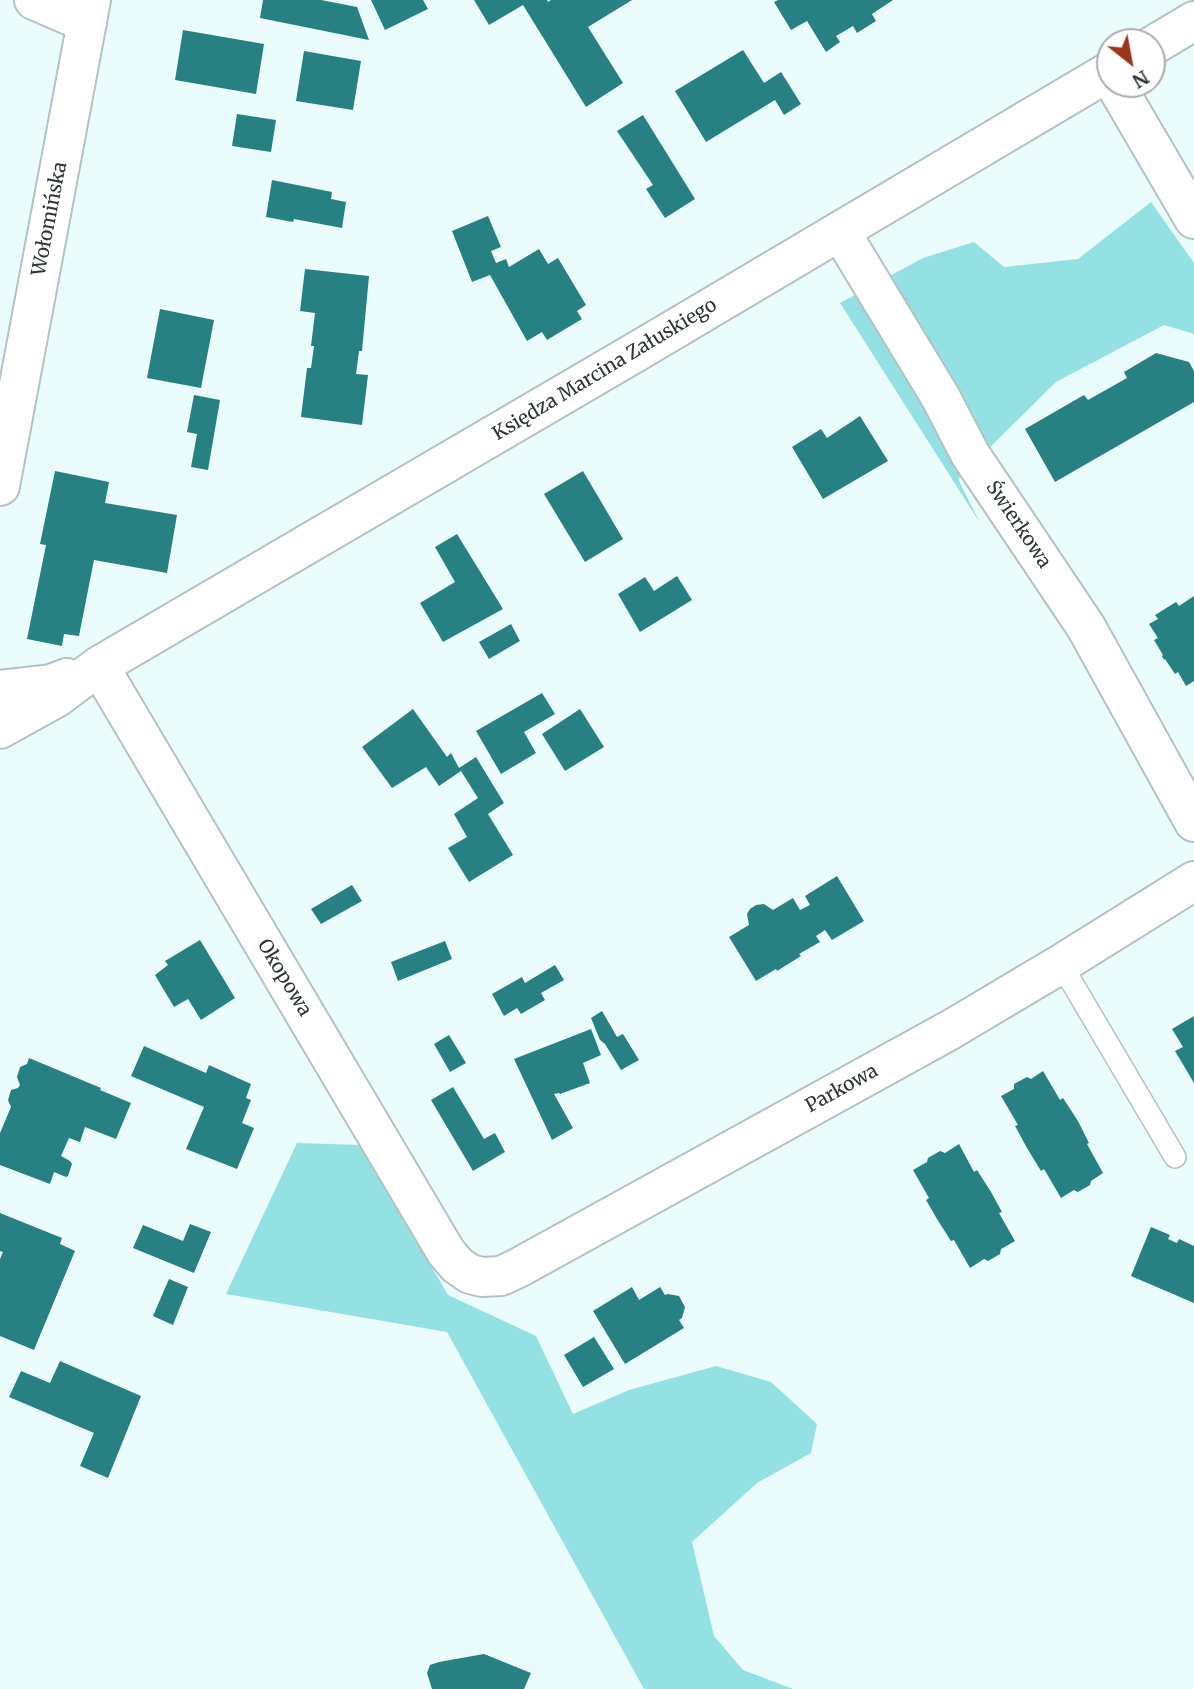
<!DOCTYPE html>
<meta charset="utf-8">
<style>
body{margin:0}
#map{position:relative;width:1194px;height:1689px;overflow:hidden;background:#ebfcfc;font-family:Merriweather,serif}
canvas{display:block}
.north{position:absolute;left:1096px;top:28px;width:70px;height:70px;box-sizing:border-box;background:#fff;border:2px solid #abaeae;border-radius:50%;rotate:149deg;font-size:19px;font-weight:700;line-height:28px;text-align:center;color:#2d3434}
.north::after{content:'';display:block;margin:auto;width:24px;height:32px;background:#9d351a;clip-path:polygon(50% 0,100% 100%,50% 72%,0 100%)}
</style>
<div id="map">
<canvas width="1194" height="1689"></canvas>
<div class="north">N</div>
</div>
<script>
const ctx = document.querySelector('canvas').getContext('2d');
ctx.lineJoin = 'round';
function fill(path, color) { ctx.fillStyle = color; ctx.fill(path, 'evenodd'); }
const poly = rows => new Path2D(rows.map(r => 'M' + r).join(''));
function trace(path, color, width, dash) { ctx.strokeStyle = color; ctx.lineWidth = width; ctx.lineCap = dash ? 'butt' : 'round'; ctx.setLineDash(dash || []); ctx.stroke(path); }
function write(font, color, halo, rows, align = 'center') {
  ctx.font = font + ' Merriweather,serif'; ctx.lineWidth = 7; ctx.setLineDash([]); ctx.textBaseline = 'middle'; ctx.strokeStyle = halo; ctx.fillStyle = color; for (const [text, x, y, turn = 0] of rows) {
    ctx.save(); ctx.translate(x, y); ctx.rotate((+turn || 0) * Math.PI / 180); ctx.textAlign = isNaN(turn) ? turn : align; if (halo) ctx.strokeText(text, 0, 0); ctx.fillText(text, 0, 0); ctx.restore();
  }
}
const green = poly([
 [1151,202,1194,263,1194,334,1164,325,1056,382,958,479,980,523,840,303,923,258,974,242,1004,267,1078,259],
 [297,1143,361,1145,448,1295,536,1336,573,1414,629,1390,716,1366,771,1382,817,1424,811,1453,757,1483,692,1542,714,1636,743,1670,793,1689,644,1689,447,1332,226,1294]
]);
const building = poly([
 [263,0,321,0,357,7,369,40,260,18],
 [371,0,423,0,428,9,385,30],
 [474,0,547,0,548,2,551,0,632,0,588,27,623,83,586,107,523,5,489,25],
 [778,0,893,0,872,14,876,21,857,33,853,26,836,36,840,42,826,52,807,21,791,30,774,2],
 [183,30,264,44,256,94,175,80],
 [743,50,764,83,781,72,801,104,784,115,775,100,706,142,675,91],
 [304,51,361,61,353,110,296,101],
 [237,114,276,120,271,152,232,146],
 [643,115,695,199,665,218,646,189,653,185,617,131],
 [272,180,332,192,331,199,346,202,342,228,294,219,293,222,266,217],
 [488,216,501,247,491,251,496,263,506,259,509,267,539,249,548,264,558,258,586,305,577,311,582,319,547,340,542,332,527,341,490,275,472,282,452,231],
 [305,269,369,276,362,351,359,351,356,374,368,375,362,425,301,417,307,368,311,368,314,346,311,346,315,313,300,311],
 [160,309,214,320,201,388,147,378],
 [1156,353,1189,362,1194,371,1194,402,1055,482,1025,429,1084,395,1088,400,1127,378,1124,372],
 [194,395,220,400,208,470,191,467,197,434,187,432],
 [860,416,888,461,823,499,792,447,821,429,827,438],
 [55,471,109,482,105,503,177,515,167,573,94,560,79,636,64,634,62,646,27,639,46,545,40,544],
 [583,471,623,539,585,562,544,494],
 [457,534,503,609,443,642,420,603,455,582,435,547],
 [677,576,692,600,640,632,618,594,645,577,654,591],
 [1194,596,1194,681,1186,686,1178,672,1175,674,1165,659,1164,660,1162,656,1163,655,1154,640,1158,638,1149,624,1158,619,1155,615,1176,602,1179,606],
 [511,624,520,641,489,659,479,642],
 [542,693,555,714,524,732,536,753,501,774,476,731],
 [413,709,447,757,451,753,459,768,476,757,504,803,488,814,513,855,469,882,448,848,467,837,454,814,478,798,461,771,439,786,426,767,392,788,362,747],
 [580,709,604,747,565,771,542,734],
 [837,876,864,921,832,940,825,930,816,936,820,942,799,954,801,956,777,971,776,969,756,981,729,937,749,925,747,914,750,909,756,905,764,904,773,910,793,898,800,910,810,905,805,896],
 [352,885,362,901,321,924,311,909],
 [200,940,235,998,201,1020,188,999,174,1007,155,975,168,965,165,961],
 [445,941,452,959,398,981,391,962],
 [555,965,564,980,541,993,545,1000,521,1014,517,1008,504,1016,492,994,522,977,525,983],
 [602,1011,617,1037,623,1034,639,1060,621,1070,605,1044,600,1040,591,1018],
 [1194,1016,1194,1083,1175,1051,1183,1047,1172,1029],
 [591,1029,601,1055,583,1063,590,1083,560,1094,559,1093,554,1094,573,1128,552,1140,514,1059],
 [449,1035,466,1063,450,1072,434,1044],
 [144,1046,206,1073,209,1065,251,1084,246,1098,251,1100,242,1123,254,1128,237,1169,186,1149,204,1107,131,1076],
 [29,1058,101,1088,100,1090,131,1103,116,1139,85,1127,80,1142,69,1138,61,1156,70,1161,72,1164,68,1176,66,1177,54,1172,50,1184,0,1165,0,1133,11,1107,8,1100,11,1090,18,1088,20,1085,17,1077,20,1067,27,1064],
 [1043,1071,1060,1100,1063,1098,1078,1121,1089,1143,1087,1144,1103,1173,1091,1181,1090,1185,1078,1192,1074,1190,1061,1198,1044,1169,1041,1171,1027,1148,1015,1126,1018,1125,1001,1096,1014,1089,1014,1084,1027,1077,1031,1079],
 [453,1087,484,1139,495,1133,505,1152,473,1171,431,1100],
 [959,1144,974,1172,977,1170,991,1192,1002,1212,999,1213,1015,1241,1001,1249,1000,1254,988,1261,984,1259,970,1268,954,1240,951,1241,937,1219,926,1200,929,1198,913,1170,927,1162,928,1158,940,1151,945,1153],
 [0,1213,62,1238,60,1244,75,1251,34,1350,0,1336,0,1259,3,1252,0,1251],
 [190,1224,211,1232,194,1273,133,1248,143,1225,183,1241],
 [1151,1227,1170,1235,1168,1239,1177,1243,1179,1239,1194,1246,1194,1303,1131,1276],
 [169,1279,188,1287,173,1325,153,1316],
 [632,1287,639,1300,660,1287,665,1295,668,1294,679,1296,685,1307,682,1318,679,1320,684,1328,625,1364,593,1311],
 [594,1337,614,1369,583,1387,564,1355],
 [60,1361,141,1396,108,1478,80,1466,94,1433,9,1397,21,1371,50,1383],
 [484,1654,531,1673,524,1689,432,1689,427,1673,430,1665,439,1662]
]);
const lane = poly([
 [1061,964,1175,1157]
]);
const street = poly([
 [34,0,87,23],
 [1115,84,1194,219],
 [840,231,941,398,970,454,1086,627,1194,822],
 [99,666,446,1252,457,1265,470,1274,482,1277,501,1276,518,1268,950,1030,1061,964,1194,881]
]);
const secondary = poly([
 [1152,46,1194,21],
 [0,486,91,0],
 [0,690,51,684,67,678],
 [0,729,56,698,99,666,641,349,1110,71]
]);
const streetNames = [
 ["Wołomińska",50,219,-79],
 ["Księdza Marcina Załuskiego",605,370,-31],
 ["Świerkowa",1018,525,56],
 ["Okopowa",284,978,59],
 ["Parkowa",842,1089,-29]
];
fill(green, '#94e1e3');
fill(building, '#278082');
trace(lane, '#b3c3c3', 24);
trace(street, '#b3c3c3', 42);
trace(secondary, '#b3c3c3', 42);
trace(lane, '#fff', 21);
trace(street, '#fff', 38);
trace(secondary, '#fff', 38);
write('19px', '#2d3434', '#fff', streetNames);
</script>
